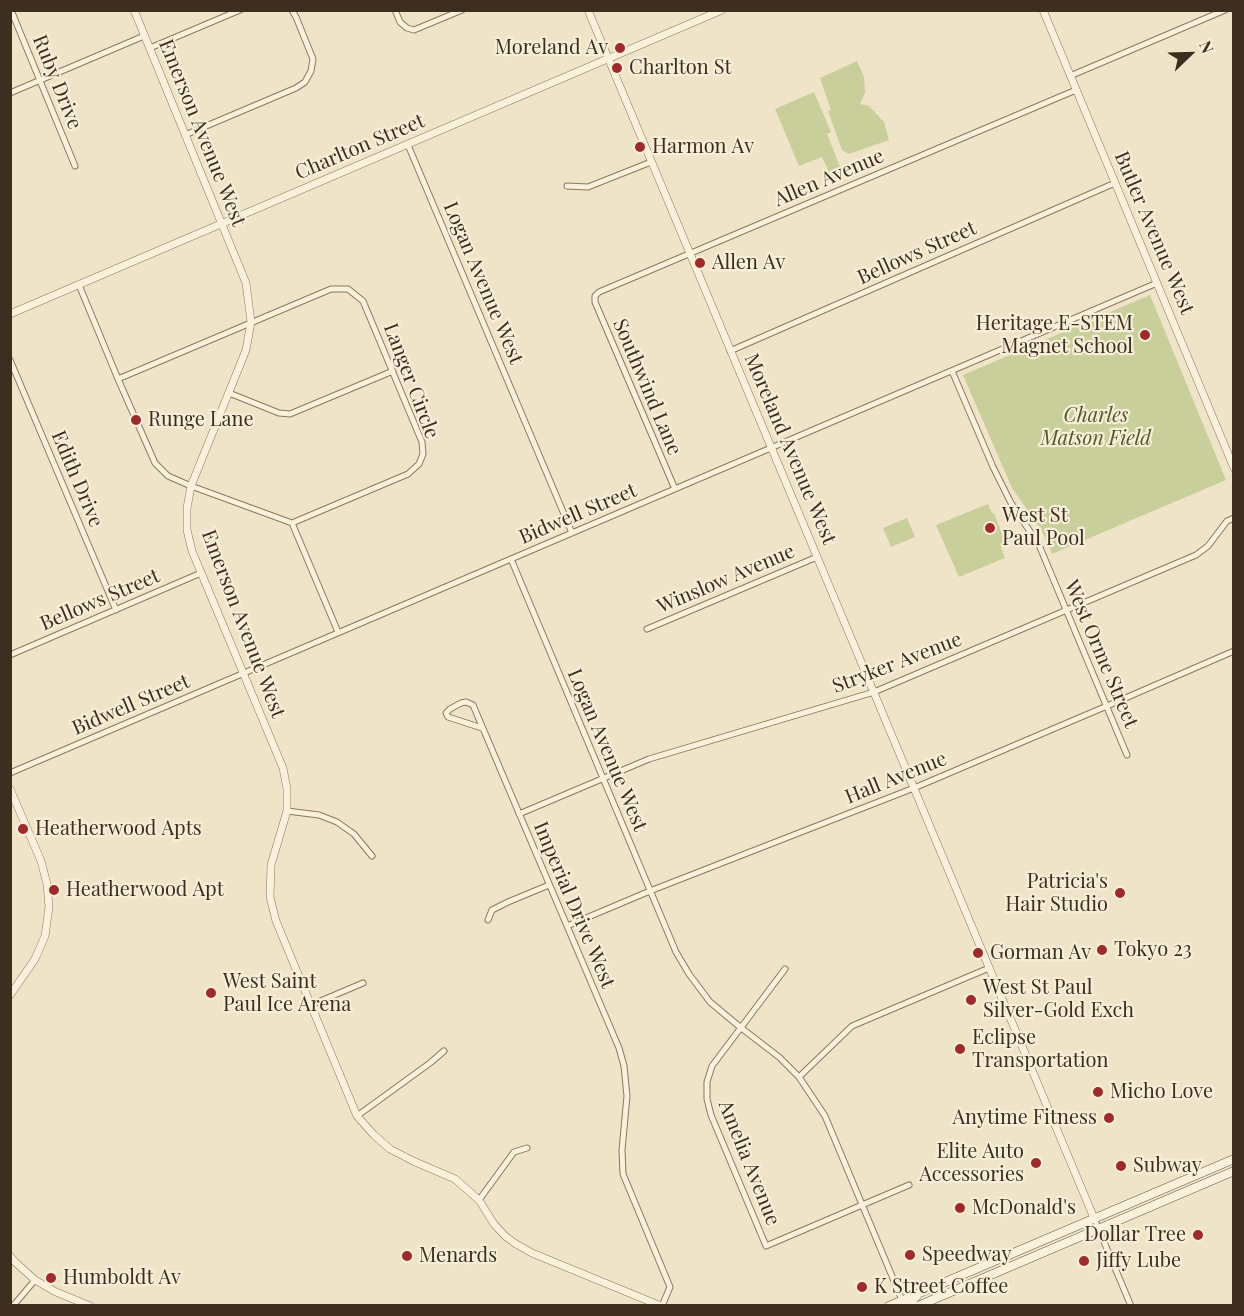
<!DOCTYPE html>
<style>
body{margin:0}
#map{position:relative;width:1244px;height:1316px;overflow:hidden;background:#f0e4c8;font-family:"Playfair Display",serif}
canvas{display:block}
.frame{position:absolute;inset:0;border:12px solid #3d2e20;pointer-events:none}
.north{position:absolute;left:1160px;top:24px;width:60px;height:60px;-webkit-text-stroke:4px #f7eed8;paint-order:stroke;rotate:67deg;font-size:16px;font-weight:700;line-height:24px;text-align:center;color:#3d2e20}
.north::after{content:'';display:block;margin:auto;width:21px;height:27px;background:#3d2e20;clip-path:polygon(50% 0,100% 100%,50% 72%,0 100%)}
</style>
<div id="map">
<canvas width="1244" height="1316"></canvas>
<div class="frame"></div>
<div class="north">N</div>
</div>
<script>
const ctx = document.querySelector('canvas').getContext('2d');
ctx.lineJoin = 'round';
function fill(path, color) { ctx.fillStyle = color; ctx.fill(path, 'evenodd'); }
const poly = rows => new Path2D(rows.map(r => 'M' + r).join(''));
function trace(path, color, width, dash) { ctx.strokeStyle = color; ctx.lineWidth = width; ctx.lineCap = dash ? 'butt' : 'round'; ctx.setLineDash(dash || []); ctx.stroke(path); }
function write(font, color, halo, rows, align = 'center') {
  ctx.font = font + ' "Playfair Display",serif'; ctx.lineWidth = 4.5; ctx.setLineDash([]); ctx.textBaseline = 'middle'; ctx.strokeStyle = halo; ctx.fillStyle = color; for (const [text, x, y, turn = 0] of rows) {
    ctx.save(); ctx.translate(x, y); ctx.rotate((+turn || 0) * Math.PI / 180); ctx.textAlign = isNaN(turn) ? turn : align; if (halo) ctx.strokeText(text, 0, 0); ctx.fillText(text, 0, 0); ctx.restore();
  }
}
const green = poly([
 [857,61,864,77,865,93,860,104,869,106,884,122,889,140,849,154,842,150,828,111,831,110,820,78],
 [814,92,831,132,827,134,843,174,832,179,822,157,799,166,775,109],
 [1150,295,1226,480,1052,554,1042,531,1012,488,963,375],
 [988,504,992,513,994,513,1003,536,1002,537,1005,546,1001,548,1005,558,959,577,936,525],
 [907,518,915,537,891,547,883,528]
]);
const minor = poly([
 [11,10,75,166],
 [395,10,400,22,407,28,414,30,462,10],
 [150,48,240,10],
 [1070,76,1225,10],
 [10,93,144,36],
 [185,135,296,88,305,82,311,71,313,59,296,17,292,10],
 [408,145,572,533],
 [567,186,588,187,651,162],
 [79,285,118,379,155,463,168,476,191,486,292,523,408,474,419,464,423,454,422,442,363,301,348,289,331,289,118,379],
 [730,351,1115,183],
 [10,360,116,610],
 [952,371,993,467,1011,503,1039,545,1127,755],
 [229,393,279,413,290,414,393,371],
 [675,489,595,302,595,296,599,292,1076,90],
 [292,523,338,632],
 [511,559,676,952,689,974,710,1002,740,1027,779,1057,799,1077,825,1116,902,1300],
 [647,629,817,557],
 [10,655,201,573],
 [482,728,448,717,446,713,450,709,461,703,466,702,473,705,619,1048,624,1066,627,1096,622,1150,623,1174,670,1287,662,1306],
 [10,773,1157,283],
 [287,811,319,815,337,822,354,834,372,856],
 [519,814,649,759,874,692,1196,555,1208,546,1227,521,1234,518],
 [488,920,492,910,508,902,549,885],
 [567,926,650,891,914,788,1107,706,1234,651],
 [785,969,712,1066,707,1082,707,1099,711,1115,766,1246,909,1185],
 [311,1005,363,983],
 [799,1077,852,1026,989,968],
 [357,1116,430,1063,444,1051],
 [479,1200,514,1152,527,1148],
 [1094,1218,1131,1306],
 [13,1306,35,1280]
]);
const tertiary = poly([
 [134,10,246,283,251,322,246,350,191,486,187,508,187,530,192,551,283,768,287,789,287,811,271,865,270,897,276,921,357,1116,374,1135,390,1149,413,1161,455,1179,479,1200,494,1224,505,1236,516,1244,532,1253,661,1306],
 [588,10,1094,1218],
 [1043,10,1234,468],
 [10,314,722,10],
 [10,789,41,861,47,884,49,907,45,936,35,959,10,995],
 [10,1256,15,1262,35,1280,56,1292,90,1306]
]);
const secondary = poly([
 [889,1306,1234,1159],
 [906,1306,917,1296],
 [918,1306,1234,1171]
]);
const markers = [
 [620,48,6,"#9e2a2b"],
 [617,68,6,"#9e2a2b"],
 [640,147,6,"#9e2a2b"],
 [700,263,6,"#9e2a2b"],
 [1145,335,6,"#9e2a2b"],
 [136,420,6,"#9e2a2b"],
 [990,528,6,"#9e2a2b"],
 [23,829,6,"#9e2a2b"],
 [54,890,6,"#9e2a2b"],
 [1120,893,6,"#9e2a2b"],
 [1102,950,6,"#9e2a2b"],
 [978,953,6,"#9e2a2b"],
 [211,993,6,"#9e2a2b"],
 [971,1000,6,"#9e2a2b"],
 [960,1049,6,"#9e2a2b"],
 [1098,1092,6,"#9e2a2b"],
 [1109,1118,6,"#9e2a2b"],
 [1036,1163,6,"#9e2a2b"],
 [1121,1166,6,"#9e2a2b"],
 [960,1208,6,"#9e2a2b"],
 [1198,1235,6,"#9e2a2b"],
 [910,1255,6,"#9e2a2b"],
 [407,1256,6,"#9e2a2b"],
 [1084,1261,6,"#9e2a2b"],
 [51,1278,6,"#9e2a2b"],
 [862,1287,6,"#9e2a2b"]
];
const poiNames = [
 ["Moreland Av",608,48,"right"],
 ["Charlton St",629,68],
 ["Harmon Av",652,147],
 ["Allen Av",712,263],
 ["Heritage E-STEM",1133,324,"right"],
 ["Magnet School",1133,347,"right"],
 ["Runge Lane",148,420],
 ["West St",1002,516],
 ["Paul Pool",1002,539],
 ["Heatherwood Apts",35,829],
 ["Patricia's",1108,882,"right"],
 ["Hair Studio",1108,905,"right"],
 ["Heatherwood Apt",66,890],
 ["Tokyo 23",1114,950],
 ["Gorman Av",990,953],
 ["West Saint",223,982],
 ["Paul Ice Arena",223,1005],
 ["West St Paul",983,988],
 ["Silver-Gold Exch",983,1011],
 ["Eclipse",972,1038],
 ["Transportation",972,1061],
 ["Micho Love",1110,1092],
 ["Anytime Fitness",1097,1118,"right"],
 ["Elite Auto",1024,1152,"right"],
 ["Accessories",1024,1175,"right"],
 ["Subway",1133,1166],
 ["McDonald's",972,1208],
 ["Dollar Tree",1186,1235,"right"],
 ["Speedway",922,1255],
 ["Menards",419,1256],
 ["Jiffy Lube",1096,1261],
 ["Humboldt Av",63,1278],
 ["K Street Coffee",874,1287]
];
const streetNames = [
 ["Ruby Drive",57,82,68],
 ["Emerson Avenue West",202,133,68],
 ["Charlton Street",360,147,-23],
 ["Allen Avenue",829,178,-23],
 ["Butler Avenue West",1154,233,67],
 ["Bellows Street",917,253,-24],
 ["Logan Avenue West",483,283,67],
 ["Langer Circle",411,381,69],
 ["Southwind Lane",647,387,67],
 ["Moreland Avenue West",790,449,67],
 ["Edith Drive",77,479,67],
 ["Bidwell Street",578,514,-23],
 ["Winslow Avenue",726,579,-23],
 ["Bellows Street",100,600,-23],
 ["Emerson Avenue West",243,624,69],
 ["West Orme Street",1101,654,67],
 ["Stryker Avenue",897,663,-21],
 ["Bidwell Street",131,705,-23],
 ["Logan Avenue West",607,750,67],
 ["Hall Avenue",896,778,-22],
 ["Imperial Drive West",574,905,67],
 ["Amelia Avenue",749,1163,68]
];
const parkNames = [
 ["Charles",1096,416],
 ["Matson Field",1096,439]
];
fill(green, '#c9cf9b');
trace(minor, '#8d765c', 7);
trace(tertiary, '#8d765c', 8);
trace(secondary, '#6f573f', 9);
trace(minor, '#faf1dc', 5);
trace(tertiary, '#faf1dc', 7);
trace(secondary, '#faf1dc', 8);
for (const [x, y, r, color] of markers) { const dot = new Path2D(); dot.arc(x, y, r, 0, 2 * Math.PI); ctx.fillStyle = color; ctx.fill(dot); trace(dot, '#f7eed8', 2); }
write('20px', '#3d2e20', '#f7eed8', poiNames, 'left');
write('20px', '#3d2e20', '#f7eed8', streetNames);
write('italic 20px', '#4d5a26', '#f7eed8', parkNames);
</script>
